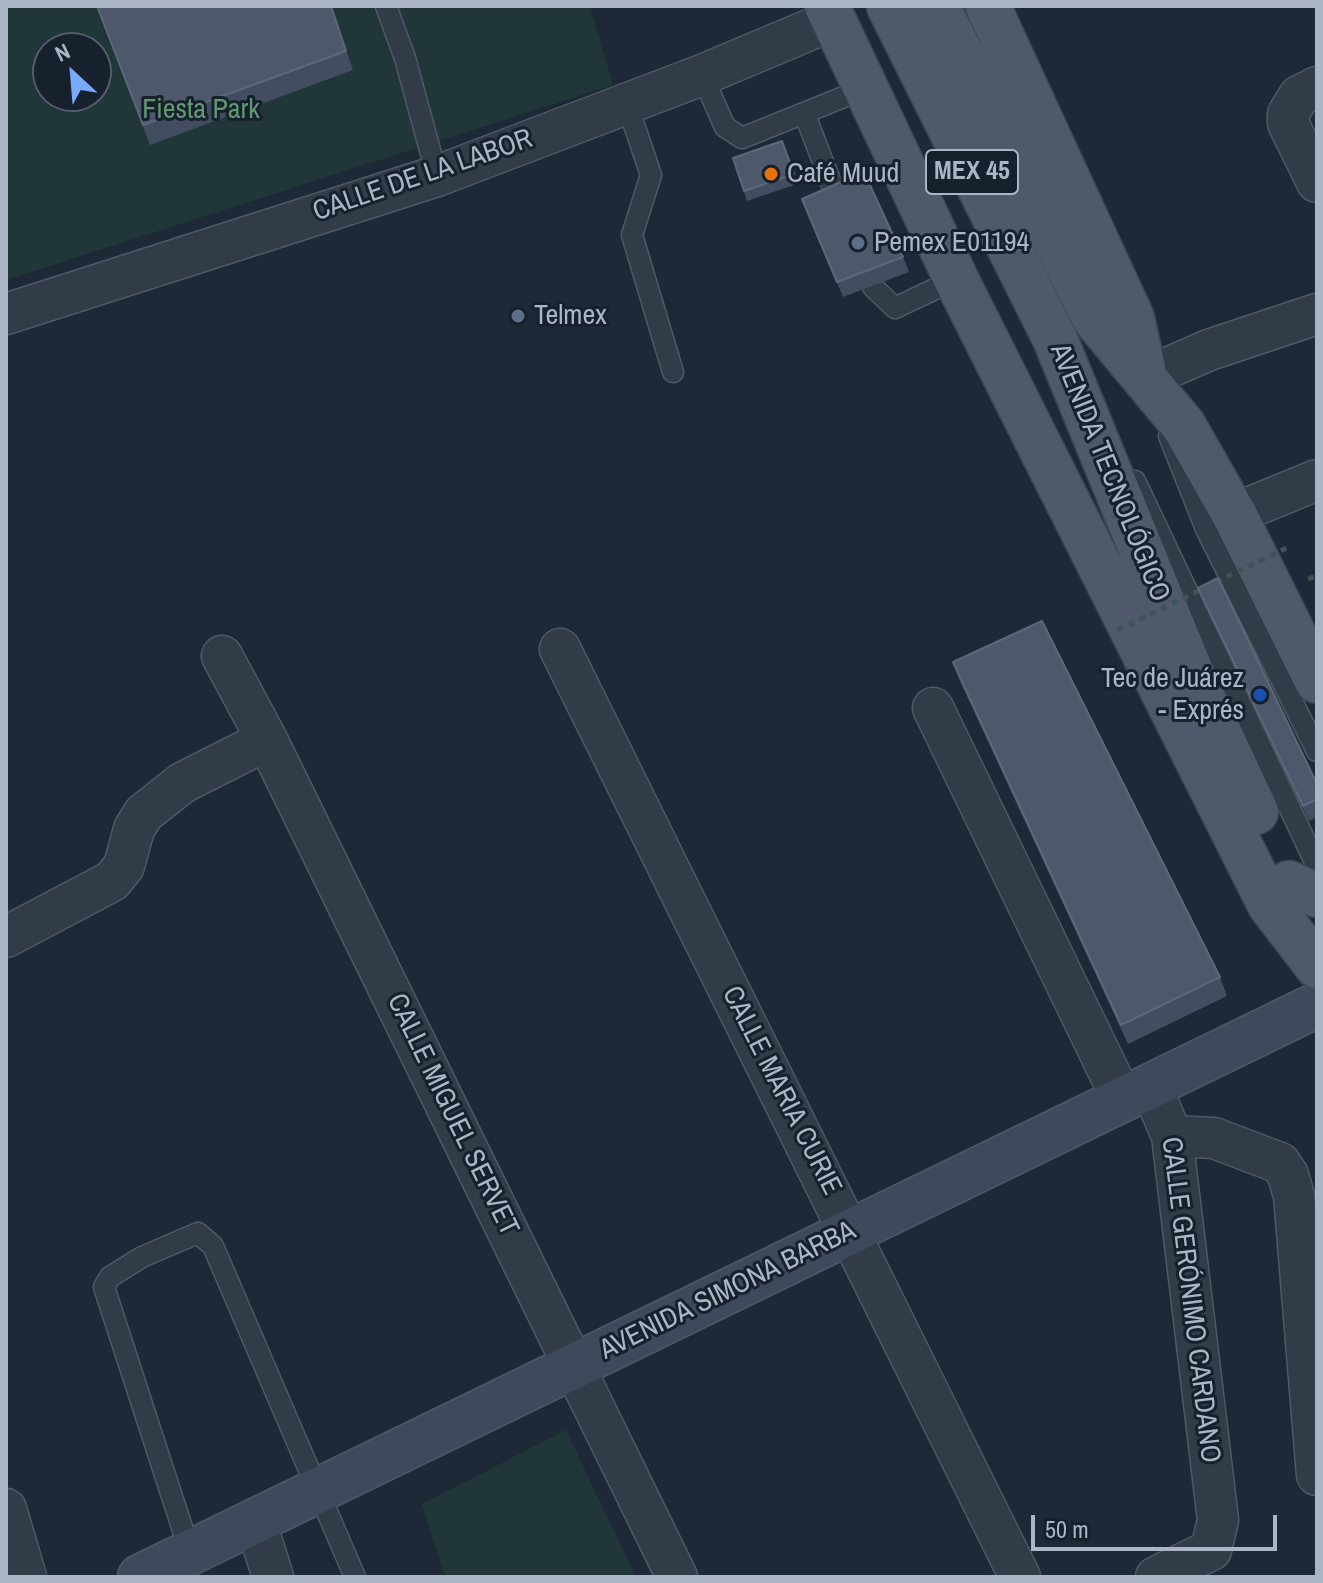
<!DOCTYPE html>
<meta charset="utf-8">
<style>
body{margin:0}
#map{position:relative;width:1323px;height:1583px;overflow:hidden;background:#1e2938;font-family:"Archivo Narrow",sans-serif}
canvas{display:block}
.frame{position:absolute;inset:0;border:8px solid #abb5c5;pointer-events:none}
.north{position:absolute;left:32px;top:32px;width:80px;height:80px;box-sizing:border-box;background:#17202d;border:2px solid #525c6a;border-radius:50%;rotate:334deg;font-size:22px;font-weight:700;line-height:32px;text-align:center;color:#abb5c5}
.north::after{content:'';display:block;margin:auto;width:28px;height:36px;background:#77a9ff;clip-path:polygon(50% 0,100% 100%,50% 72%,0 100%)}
.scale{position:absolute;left:1031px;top:1515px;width:246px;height:36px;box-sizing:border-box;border:4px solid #abb5c5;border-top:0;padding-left:10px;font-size:24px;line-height:28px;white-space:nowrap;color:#abb5c5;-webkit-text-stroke:6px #17202d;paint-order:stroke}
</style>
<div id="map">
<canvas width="1323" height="1583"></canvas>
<div class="frame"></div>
<div class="north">N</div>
<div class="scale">50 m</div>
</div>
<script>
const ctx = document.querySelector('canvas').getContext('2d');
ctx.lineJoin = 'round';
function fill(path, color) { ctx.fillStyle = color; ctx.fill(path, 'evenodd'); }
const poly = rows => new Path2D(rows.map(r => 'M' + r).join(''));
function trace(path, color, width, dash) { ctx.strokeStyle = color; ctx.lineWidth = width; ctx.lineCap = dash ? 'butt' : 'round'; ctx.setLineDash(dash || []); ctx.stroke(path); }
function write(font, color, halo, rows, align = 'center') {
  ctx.font = font + ' "Archivo Narrow",sans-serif'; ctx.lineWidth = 6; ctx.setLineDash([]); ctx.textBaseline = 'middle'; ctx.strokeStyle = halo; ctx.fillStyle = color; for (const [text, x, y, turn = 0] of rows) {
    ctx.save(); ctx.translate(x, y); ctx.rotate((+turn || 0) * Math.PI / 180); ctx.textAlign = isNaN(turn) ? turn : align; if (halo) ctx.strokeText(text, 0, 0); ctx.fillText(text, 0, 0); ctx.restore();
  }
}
const green = poly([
 [6,6,590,6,613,85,6,280],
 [48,48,96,48,96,96,48,96],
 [566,1430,636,1577,445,1577,422,1504]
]);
const path = poly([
 [1308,579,1317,576]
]);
const service = poly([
 [386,6,405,58,437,176],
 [702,75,725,127,742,138,866,88],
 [626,101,651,175,632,235,673,372],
 [805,115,838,201],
 [873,287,895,308,956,279],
 [1169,436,1206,529,1317,751],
 [1135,481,1317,866],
 [190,1552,104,1287,110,1277,142,1257,198,1233,213,1246,355,1577]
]);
const minor = poly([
 [1317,87,1299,96,1288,114,1288,123,1317,182],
 [6,314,437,176,702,75,833,20],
 [1145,378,1209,350,1317,314],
 [1234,514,1317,480],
 [560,649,1020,1577],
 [222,656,267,740,677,1577],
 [933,708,1123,1101],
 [6,937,112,881,124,866,134,829,144,813,182,783,267,740],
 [1151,1087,1172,1136,1218,1520,1211,1550,1156,1577],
 [1172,1136,1214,1138,1280,1163,1288,1175,1294,1196,1317,1475],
 [6,1509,26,1577],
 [255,1520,273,1577]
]);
const secondary = poly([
 [140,1577,1317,1005]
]);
const primary = poly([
 [827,6,956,279,1270,905,1317,966],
 [889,6,1055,339,1192,674,1256,812],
 [937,6,1095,319,1184,426,1234,514,1317,681],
 [988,6,1132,318,1143,368],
 [1289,883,1317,895]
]);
const pathBridge = poly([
 [1216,582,1291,546],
 [1118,630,1204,588]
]);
const wall = poly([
 [97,6,331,6,353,70,150,145],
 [782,141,797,184,747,201,733,158],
 [802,199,903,257,909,272,843,297],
 [1198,588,1317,784,1317,817,1309,821,1203,603],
 [953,662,1220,977,1227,996,1128,1044,960,681]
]);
const building = poly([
 [97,6,331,6,346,51,143,125,97,6],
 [782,141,794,174,744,191,733,158,782,141],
 [864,172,903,257,837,282,802,199,864,172],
 [1218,578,1317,784,1317,799,1303,806,1198,588,1218,578],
 [1042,621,1220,977,1121,1025,953,662,1042,621]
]);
const markers = [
 [771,174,8,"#e8710a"],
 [858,243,8,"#5c6f8a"],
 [518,316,8,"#5c6f8a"],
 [1260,695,8,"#1a4fb4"]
];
const shields = [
 [972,172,92]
];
const shieldNames = [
 ["MEX 45",972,172]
];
const parkNames = [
 ["Fiesta Park",201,110]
];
const poiNames = [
 ["Café Muud",787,174],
 ["Pemex E01194",874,243],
 ["Telmex",534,316],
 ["Tec de Juárez",1244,679,"right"],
 ["- Exprés",1244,711,"right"]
];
const streetNames = [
 ["CALLE DE LA LABOR",423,176,-19],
 ["AVENIDA TECNOLÓGICO",1109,473,68],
 ["CALLE MARIA CURIE",781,1091,63],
 ["CALLE MIGUEL SERVET",452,1115,64],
 ["AVENIDA SIMONA BARBA",728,1291,-26],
 ["CALLE GERÓNIMO CARDANO",1190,1300,83]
];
fill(green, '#203639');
trace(service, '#4f5866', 23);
trace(minor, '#4f5866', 43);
trace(secondary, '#4f5866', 47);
trace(primary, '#3b4452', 47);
trace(path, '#3d5356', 5, [6, 6]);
trace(service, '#323b48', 20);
trace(minor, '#323b48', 40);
trace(secondary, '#3f495c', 44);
trace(primary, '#4f5969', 44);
trace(pathBridge, '#3d5356', 5, [6, 6]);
fill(wall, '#424e60');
fill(building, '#4d596b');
trace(building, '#5c6779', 2);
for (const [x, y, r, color] of markers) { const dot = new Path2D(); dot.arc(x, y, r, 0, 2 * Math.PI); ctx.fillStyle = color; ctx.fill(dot); trace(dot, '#17202d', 3); }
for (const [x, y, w] of shields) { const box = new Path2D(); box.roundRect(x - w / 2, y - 22, w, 44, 6); ctx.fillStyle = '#17202d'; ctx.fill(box); trace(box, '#abb5c5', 2); }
write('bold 26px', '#abb5c5', null, shieldNames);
write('28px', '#62976f', '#17202d', parkNames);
write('28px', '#abb5c5', '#17202d', poiNames, 'left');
write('28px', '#abb5c5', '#17202d', streetNames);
</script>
